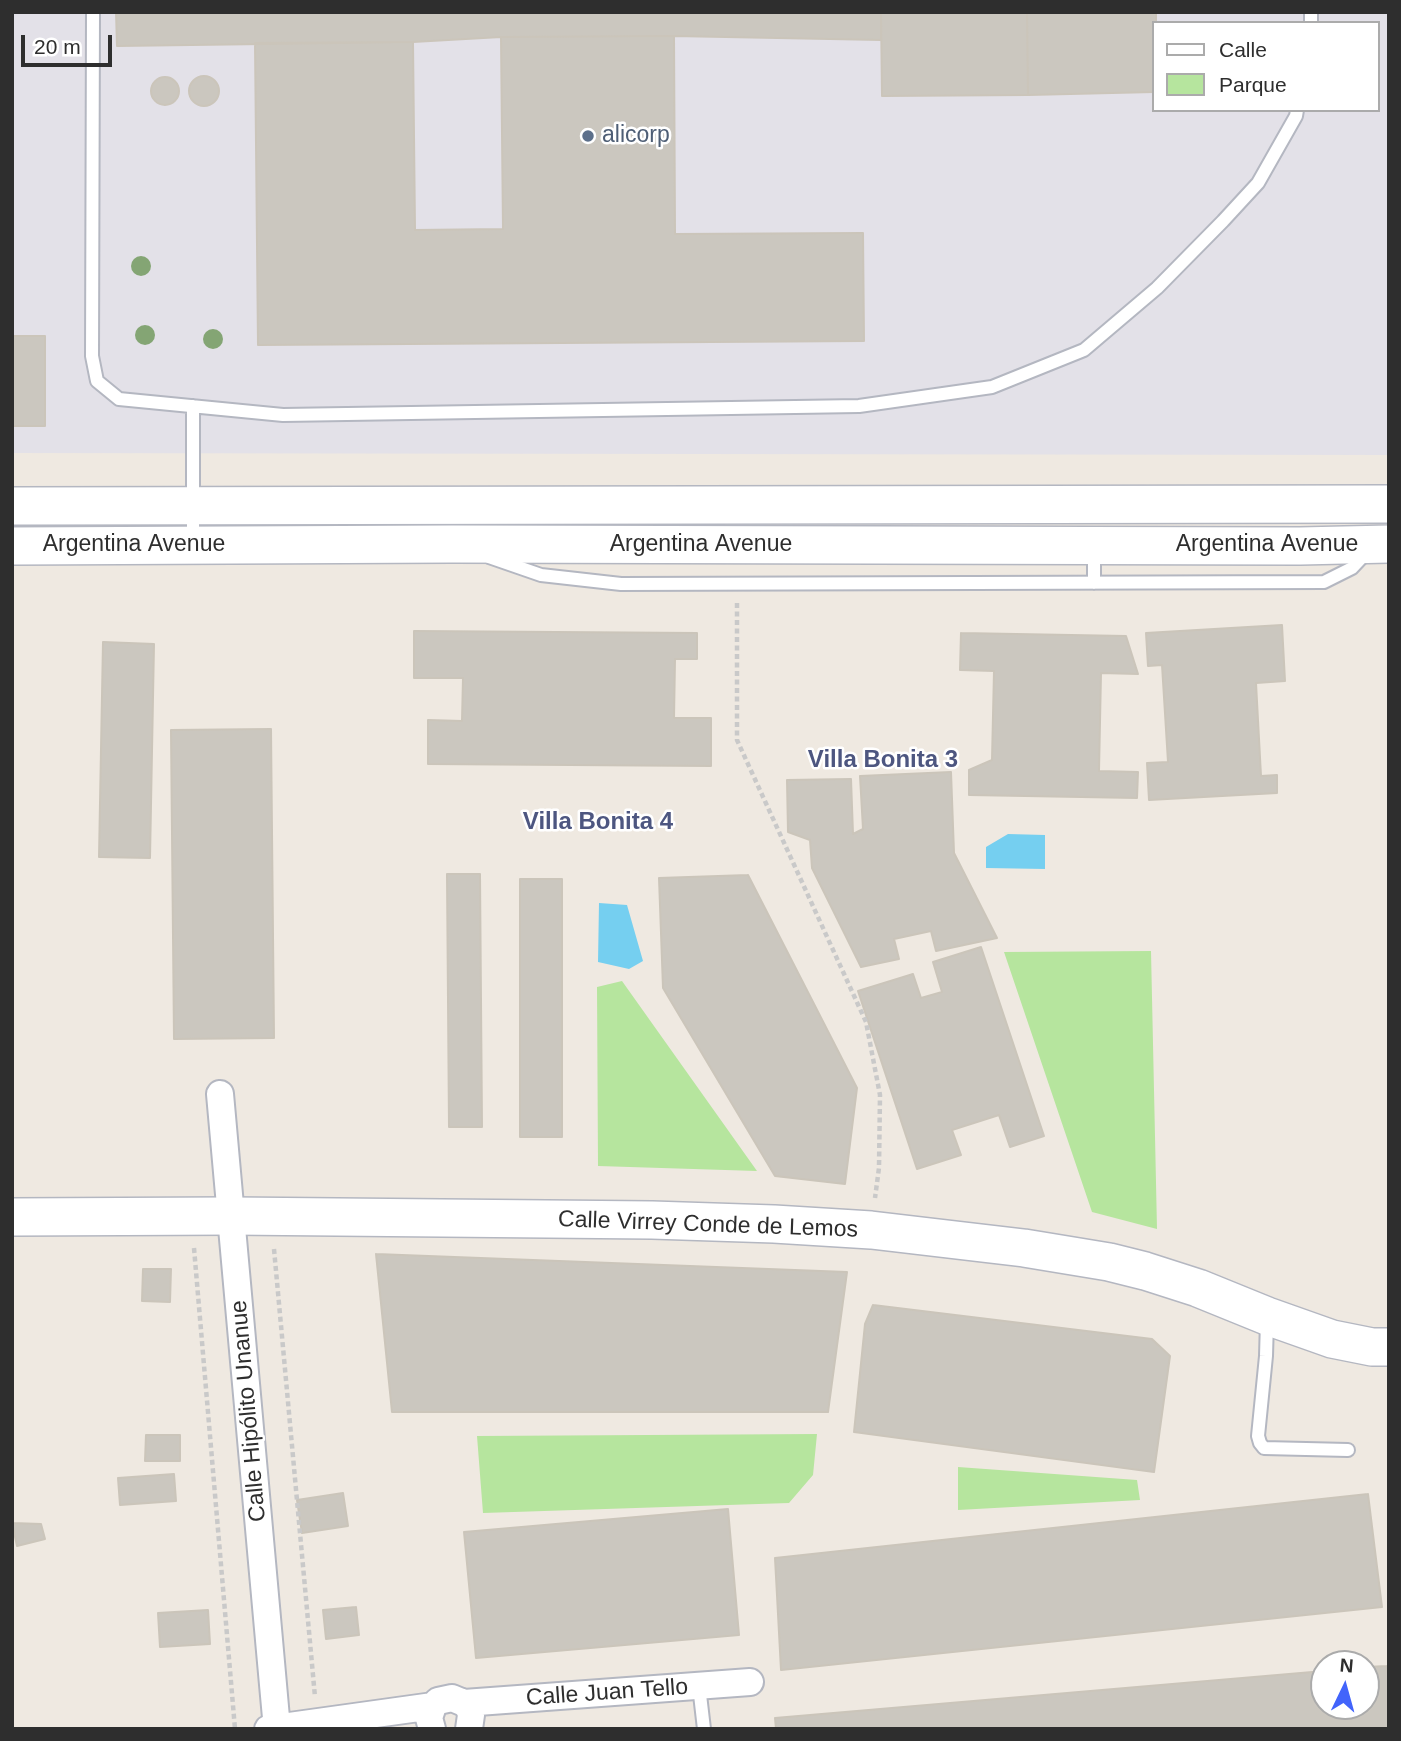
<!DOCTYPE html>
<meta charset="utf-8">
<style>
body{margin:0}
#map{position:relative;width:1401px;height:1741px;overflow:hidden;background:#efe9e1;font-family:Helvetica,sans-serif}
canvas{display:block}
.frame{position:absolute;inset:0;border:14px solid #2e2e2e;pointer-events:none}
.legend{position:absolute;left:1152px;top:21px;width:228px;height:91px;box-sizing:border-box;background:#fff;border:2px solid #ababab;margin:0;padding:9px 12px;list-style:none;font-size:21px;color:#2e2e2e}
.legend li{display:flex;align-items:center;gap:14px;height:35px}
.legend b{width:35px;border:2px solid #ababab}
.north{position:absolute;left:1310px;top:1650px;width:70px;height:70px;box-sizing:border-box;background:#fff;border:2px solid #ababab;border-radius:50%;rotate:5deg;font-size:19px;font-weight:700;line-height:28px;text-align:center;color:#2e2e2e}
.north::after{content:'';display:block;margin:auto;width:24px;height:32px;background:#4264fb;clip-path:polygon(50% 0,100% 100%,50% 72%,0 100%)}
.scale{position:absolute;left:21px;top:35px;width:91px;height:32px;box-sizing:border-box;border:4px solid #2e2e2e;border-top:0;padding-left:9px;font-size:21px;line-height:24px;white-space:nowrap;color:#2e2e2e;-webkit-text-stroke:5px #fff;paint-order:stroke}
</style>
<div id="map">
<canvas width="1401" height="1741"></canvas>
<div class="frame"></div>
<ul class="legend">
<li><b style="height:9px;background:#fff"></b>Calle</li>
<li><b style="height:19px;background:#b6e59e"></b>Parque</li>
</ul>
<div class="north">N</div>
<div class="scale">20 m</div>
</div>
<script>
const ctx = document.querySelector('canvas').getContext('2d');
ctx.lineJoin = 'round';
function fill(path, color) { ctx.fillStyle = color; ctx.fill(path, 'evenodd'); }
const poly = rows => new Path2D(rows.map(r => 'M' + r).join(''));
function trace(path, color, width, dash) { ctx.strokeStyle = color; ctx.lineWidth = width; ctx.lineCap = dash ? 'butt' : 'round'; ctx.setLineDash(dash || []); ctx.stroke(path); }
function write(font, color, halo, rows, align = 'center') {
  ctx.font = font + ' Helvetica,sans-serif'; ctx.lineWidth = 5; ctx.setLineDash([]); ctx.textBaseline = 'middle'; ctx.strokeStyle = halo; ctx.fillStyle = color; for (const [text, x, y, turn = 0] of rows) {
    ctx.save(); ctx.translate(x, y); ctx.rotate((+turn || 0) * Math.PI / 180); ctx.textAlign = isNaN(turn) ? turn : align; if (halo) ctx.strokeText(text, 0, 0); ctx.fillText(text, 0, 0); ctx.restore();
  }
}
const industrial = poly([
 [12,12,1389,12,1389,455,12,453],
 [1154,23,1378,23,1378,110,1154,110]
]);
const green = poly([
 [1151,951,1157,1229,1092,1212,1004,952],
 [622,981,757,1171,598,1166,597,987],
 [817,1434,813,1475,789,1503,483,1513,477,1436],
 [958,1467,1137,1480,1140,1500,958,1510]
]);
const water = poly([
 [1008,834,1045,835,1045,869,986,868,986,847],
 [599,903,627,905,643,961,629,969,598,962]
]);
const building = poly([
 [116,12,881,12,881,40,674,36,501,37,413,42,117,46,116,12],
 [881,12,1027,12,1028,95,882,96,881,12],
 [1027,12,1156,12,1156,23,1154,23,1154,92,1028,95,1027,12],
 [674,36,675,234,863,233,864,341,258,345,255,43,413,42,415,230,503,229,501,37,674,36],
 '189 91a15 15 0 1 1 30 0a15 15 0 1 1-30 0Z',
 '151 91a14 14 0 1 1 28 0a14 14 0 1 1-28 0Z',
 [12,336,45,336,45,426,12,426,12,336],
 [1282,625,1285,681,1256,683,1261,776,1277,775,1277,793,1149,800,1147,763,1168,762,1162,665,1148,666,1146,633,1282,625],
 [414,631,697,633,697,659,675,659,674,718,711,718,711,766,428,764,428,720,462,721,463,678,414,678,414,631],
 [961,633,1126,636,1138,674,1101,673,1099,771,1138,772,1137,798,969,795,969,770,992,760,994,671,960,670,961,633],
 [103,642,154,644,150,858,99,857,103,642],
 [271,729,274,1038,174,1039,171,730,271,729],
 [951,772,954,853,997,938,936,951,931,931,894,939,899,959,861,967,812,868,810,840,788,832,787,780,851,779,853,834,863,829,860,776,951,772],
 [447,874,480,874,482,1127,449,1127,447,874],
 [748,875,857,1088,845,1184,775,1176,663,988,659,878,748,875],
 [520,879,562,879,562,1137,520,1137,520,879],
 [981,947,1044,1136,1010,1147,999,1115,952,1130,961,1155,917,1169,858,991,913,974,921,998,942,992,933,962,981,947],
 [376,1254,847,1272,828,1412,392,1412,376,1254],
 [143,1269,171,1269,170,1302,142,1301,143,1269],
 [873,1305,1152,1339,1170,1356,1154,1472,854,1432,865,1324,873,1305],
 [146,1435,180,1435,180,1461,145,1461,146,1435],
 [174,1474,176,1501,120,1505,118,1478,174,1474],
 [343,1493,348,1526,302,1533,297,1500,343,1493],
 [1368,1494,1382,1607,781,1670,775,1558,1368,1494],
 [728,1509,739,1635,476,1658,464,1532,728,1509],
 [12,1523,41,1524,45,1539,17,1546,12,1523],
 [356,1607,359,1635,326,1639,323,1610,356,1607],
 [208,1610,210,1644,160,1647,158,1613,208,1610],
 [1387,1666,1389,1679,1389,1729,776,1729,775,1718,1324,1671,1324,1706,1366,1706,1366,1667,1387,1666]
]);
const path = poly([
 [737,603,737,740,866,1022,880,1095,879,1168,875,1198],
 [194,1248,235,1729],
 [274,1249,315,1697]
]);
const lane = poly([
 [93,12,92,356,97,381,119,399,283,415,859,406,992,387,1084,350,1157,288,1223,221,1258,183,1296,116,1297,110],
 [1311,12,1311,23],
 [193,406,193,543],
 [489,557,541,575,621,584,1324,582,1352,568,1367,552],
 [1094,583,1094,548],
 [1267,1321,1266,1356,1258,1436,1260,1443,1264,1448,1348,1450],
 [699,1686,704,1729]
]);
const street = poly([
 [220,1094,277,1729],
 [464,1703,750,1682],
 [268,1729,433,1706],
 [432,1729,429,1718,433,1706,438,1701,452,1698,464,1703,469,1708,471,1715,469,1729]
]);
const secondary = poly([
 [12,506,1389,504],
 [12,546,452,544,1300,546,1389,544],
 [12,1217,232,1216,652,1220,774,1224,871,1230,1024,1248,1109,1262,1145,1271,1198,1288,1267,1316,1332,1339,1372,1347,1389,1347]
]);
const trees = [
 [141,266],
 [145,335],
 [213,339]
];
const markers = [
 [588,136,7,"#5c6f8a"]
];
const serviceNames = [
 ["alicorp",602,136]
];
const streetNames = [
 ["Argentina Avenue",134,545],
 ["Argentina Avenue",701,545],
 ["Argentina Avenue",1267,545],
 ["Calle Virrey Conde de Lemos",708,1225,2],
 ["Calle Hipólito Unanue",249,1411,-95],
 ["Calle Juan Tello",607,1693,-4]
];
const neighbourhoodNames = [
 ["Villa Bonita 3",883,760],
 ["Villa Bonita 4",598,822]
];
fill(industrial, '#e3e1e8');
fill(green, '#b6e59e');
fill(water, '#75cff0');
fill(building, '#cbc7bf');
trace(building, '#cbc5ba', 2);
trace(lane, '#b4b7c1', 16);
trace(street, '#b4b7c1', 30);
trace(secondary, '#b4b7c1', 40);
trace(path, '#c9c9c9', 4.5, [5, 3.5]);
trace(lane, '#fff', 12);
trace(street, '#fff', 26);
trace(secondary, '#fff', 37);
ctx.fillStyle = '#84a574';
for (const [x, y] of trees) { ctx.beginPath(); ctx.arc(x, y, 10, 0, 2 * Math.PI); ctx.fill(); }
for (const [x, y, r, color] of markers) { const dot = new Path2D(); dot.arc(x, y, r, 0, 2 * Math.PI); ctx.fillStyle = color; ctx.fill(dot); trace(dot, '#fff', 2.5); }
write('23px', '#4e5e75', '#fff', serviceNames, 'left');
write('23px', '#2e2e2e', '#fff', streetNames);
write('bold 24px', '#4d5680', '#fff', neighbourhoodNames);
</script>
